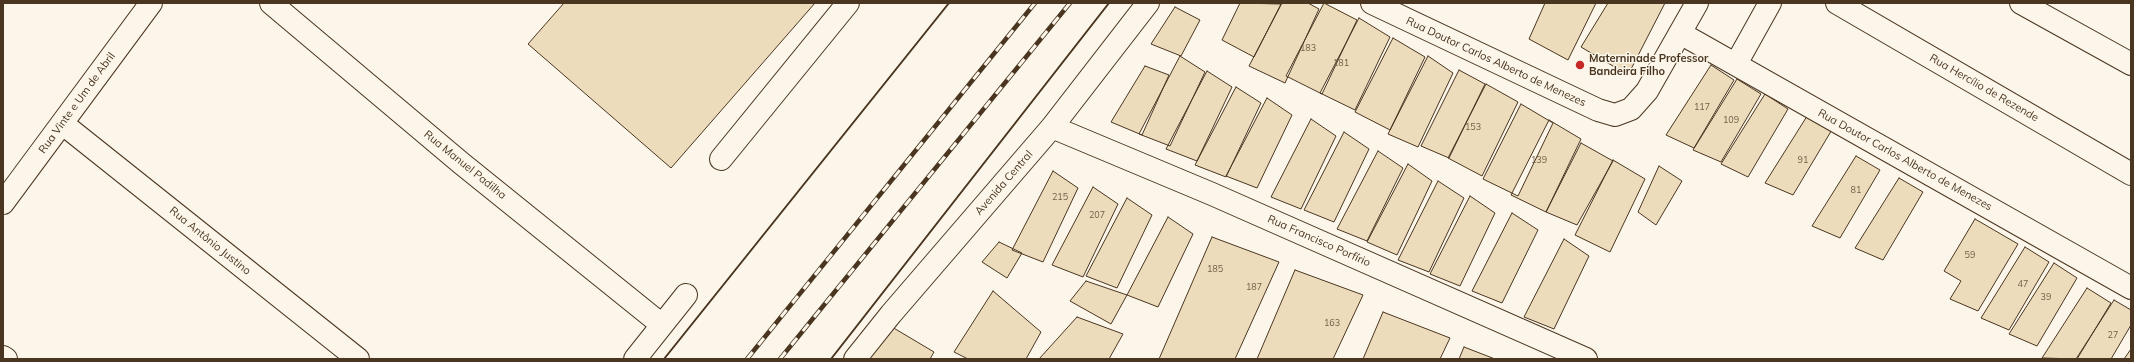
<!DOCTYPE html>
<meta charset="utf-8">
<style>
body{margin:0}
#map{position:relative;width:2134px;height:362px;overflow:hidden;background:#fbf6e9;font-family:Mulish,sans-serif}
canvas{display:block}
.frame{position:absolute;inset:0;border:4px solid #4a3520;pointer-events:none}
</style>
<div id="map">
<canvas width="2134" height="362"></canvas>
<div class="frame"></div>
</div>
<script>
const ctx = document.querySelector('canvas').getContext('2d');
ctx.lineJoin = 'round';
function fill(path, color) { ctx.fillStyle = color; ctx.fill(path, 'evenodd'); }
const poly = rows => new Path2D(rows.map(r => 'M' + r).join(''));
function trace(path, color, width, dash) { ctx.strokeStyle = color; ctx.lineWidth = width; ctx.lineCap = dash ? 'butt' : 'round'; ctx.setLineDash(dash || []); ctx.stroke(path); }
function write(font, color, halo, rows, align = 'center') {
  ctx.font = font + ' Mulish,sans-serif'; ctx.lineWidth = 3; ctx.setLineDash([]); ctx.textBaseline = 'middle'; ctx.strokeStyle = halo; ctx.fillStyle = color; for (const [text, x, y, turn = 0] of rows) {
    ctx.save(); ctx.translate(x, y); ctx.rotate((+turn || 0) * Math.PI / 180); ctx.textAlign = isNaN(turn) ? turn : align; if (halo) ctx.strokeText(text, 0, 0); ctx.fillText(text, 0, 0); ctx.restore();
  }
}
const building = poly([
 [564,3,815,3,671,168,528,44,564,3],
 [1240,3,1281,4,1254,57,1222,40,1240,3],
 [1282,3,1308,3,1319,9,1285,83,1249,66,1282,3],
 [1324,3,1357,20,1322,94,1286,76,1324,3],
 [1545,3,1596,3,1568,60,1529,39,1545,3],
 [1608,3,1665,3,1628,75,1581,47,1608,3],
 [1175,7,1200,20,1181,56,1151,44,1175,7],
 [1359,18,1390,37,1355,110,1320,93,1359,18],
 [1393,38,1425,57,1390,130,1355,112,1393,38],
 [1180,56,1205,72,1170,146,1139,134,1180,56],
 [1428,56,1453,73,1418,147,1388,134,1428,56],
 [1711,65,1734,80,1694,148,1666,135,1711,65],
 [1145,66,1169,75,1142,135,1111,122,1145,66],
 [1459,70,1485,84,1449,158,1421,146,1459,70],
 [1207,71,1232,87,1197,161,1166,149,1207,71],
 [1737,79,1761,94,1721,162,1693,150,1737,79],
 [1486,84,1518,102,1482,176,1448,158,1486,84],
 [1236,87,1261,103,1226,177,1195,165,1236,87],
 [1765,94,1788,109,1748,177,1721,164,1765,94],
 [1267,98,1292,115,1257,188,1226,176,1267,98],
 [1521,104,1553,123,1518,196,1483,179,1521,104],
 [1809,113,1833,128,1793,195,1765,183,1809,113],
 [1311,119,1336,136,1301,209,1271,197,1311,119],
 [1549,120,1581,139,1546,212,1511,195,1549,120],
 [1344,132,1369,149,1334,222,1304,210,1344,132],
 [1581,143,1613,161,1577,225,1546,212,1581,143],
 [1378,151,1403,168,1367,241,1337,229,1378,151],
 [1856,156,1880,170,1840,238,1812,226,1856,156],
 [1613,160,1645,179,1610,252,1575,235,1613,160],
 [1408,164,1432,181,1397,255,1367,242,1408,164],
 [1659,166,1682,181,1656,225,1638,212,1659,166],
 [1053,171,1078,188,1043,262,1012,250,1053,171],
 [1899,178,1923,192,1883,260,1855,248,1899,178],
 [1438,181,1464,198,1429,272,1398,260,1438,181],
 [1093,187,1118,204,1083,277,1052,265,1093,187],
 [1470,196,1495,213,1460,286,1430,274,1470,196],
 [1127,198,1152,215,1117,288,1086,276,1127,198],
 [1512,213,1538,230,1502,303,1472,291,1512,213],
 [1168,217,1193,234,1158,307,1127,295,1168,217],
 [1975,219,2018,244,1978,311,1950,299,1961,281,1944,271,1975,219],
 [1212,237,1279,262,1235,359,1159,359,1212,237],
 [1564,239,1589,256,1554,329,1524,317,1564,239],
 [999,242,1022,253,1007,278,982,262,999,242],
 [2025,247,2049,262,2009,330,1981,318,2025,247],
 [2054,263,2077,278,2037,346,2009,334,2054,263],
 [1295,270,1363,295,1333,359,1257,359,1295,270],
 [1086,281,1127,295,1111,324,1070,301,1086,281],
 [2087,288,2111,303,2077,359,2042,358,2087,288],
 [993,291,1041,332,1026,359,968,359,954,352,993,291],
 [2114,300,2131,310,2131,325,2111,359,2076,359,2114,300],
 [1383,312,1450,338,1440,359,1363,359,1383,312],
 [1077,317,1123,334,1109,359,1039,359,1077,317],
 [892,327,934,352,930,359,868,359,892,327],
 [1464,347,1495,359,1459,359,1464,347],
 [2131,349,2131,359,2124,359,2131,349]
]);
const minor = poly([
 [271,3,461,163,662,325],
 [1372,3,1598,110,1615,115,1631,109,1647,91,1697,3],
 [1837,3,2131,174],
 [2021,3,2131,64],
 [1680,33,2131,288],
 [1736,64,1770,3],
 [63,124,358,359],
 [1052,127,1212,194,1586,359],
 [721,159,848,3],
 [3,357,6,359],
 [635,359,686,295],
 [855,359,891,314,1052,127,1148,3]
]);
const major = poly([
 [3,203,151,3]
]);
const rail = poly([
 [747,359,1035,3],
 [780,359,1070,3]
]);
const wall = poly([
 [664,359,949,3],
 [831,359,1109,3]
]);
const markers = [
 [1580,65,5,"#c62828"]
];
const numberNames = [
 ["183",1308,48],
 ["181",1341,63],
 ["117",1702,107],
 ["109",1731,120],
 ["153",1473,127],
 ["139",1539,160],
 ["91",1803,160],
 ["81",1856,190],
 ["215",1060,197],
 ["207",1097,215],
 ["59",1970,255],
 ["185",1215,269],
 ["47",2023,284],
 ["187",1254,287],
 ["39",2046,297],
 ["163",1332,323],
 ["27",2113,335]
];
const poiNames = [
 ["Materninade Professor",1589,59],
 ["Bandeira Filho",1589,72]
];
const streetNames = [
 ["Rua Doutor Carlos Alberto de Menezes",1496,62,25],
 ["Rua Hercílio de Rezende",1984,88,30],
 ["Rua Vinte e Um de Abril",77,103,-54],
 ["Rua Doutor Carlos Alberto de Menezes",1905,160,29],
 ["Rua Manuel Padilha",465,165,39],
 ["Avenida Central",1004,183,-49],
 ["Rua Antônio Justino",210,241,39],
 ["Rua Francisco Porfírio",1319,241,24]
];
fill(building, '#ecdcbc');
trace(building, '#4a3520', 1);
trace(minor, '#4a3520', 24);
trace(major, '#4a3520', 24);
trace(minor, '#fbf6e9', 22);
trace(major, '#fbf6e9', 22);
trace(rail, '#4a3520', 4.5);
trace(rail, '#fbf6e9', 3, [9]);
trace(wall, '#4a3520', 2);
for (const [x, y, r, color] of markers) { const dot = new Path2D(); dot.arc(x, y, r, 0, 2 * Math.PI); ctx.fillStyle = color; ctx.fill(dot); trace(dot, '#fbf6e9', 1.5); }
write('9px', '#725f47', null, numberNames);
write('bold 11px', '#4a3520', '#fbf6e9', poiNames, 'left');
write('11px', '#4a3520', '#fbf6e9', streetNames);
</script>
